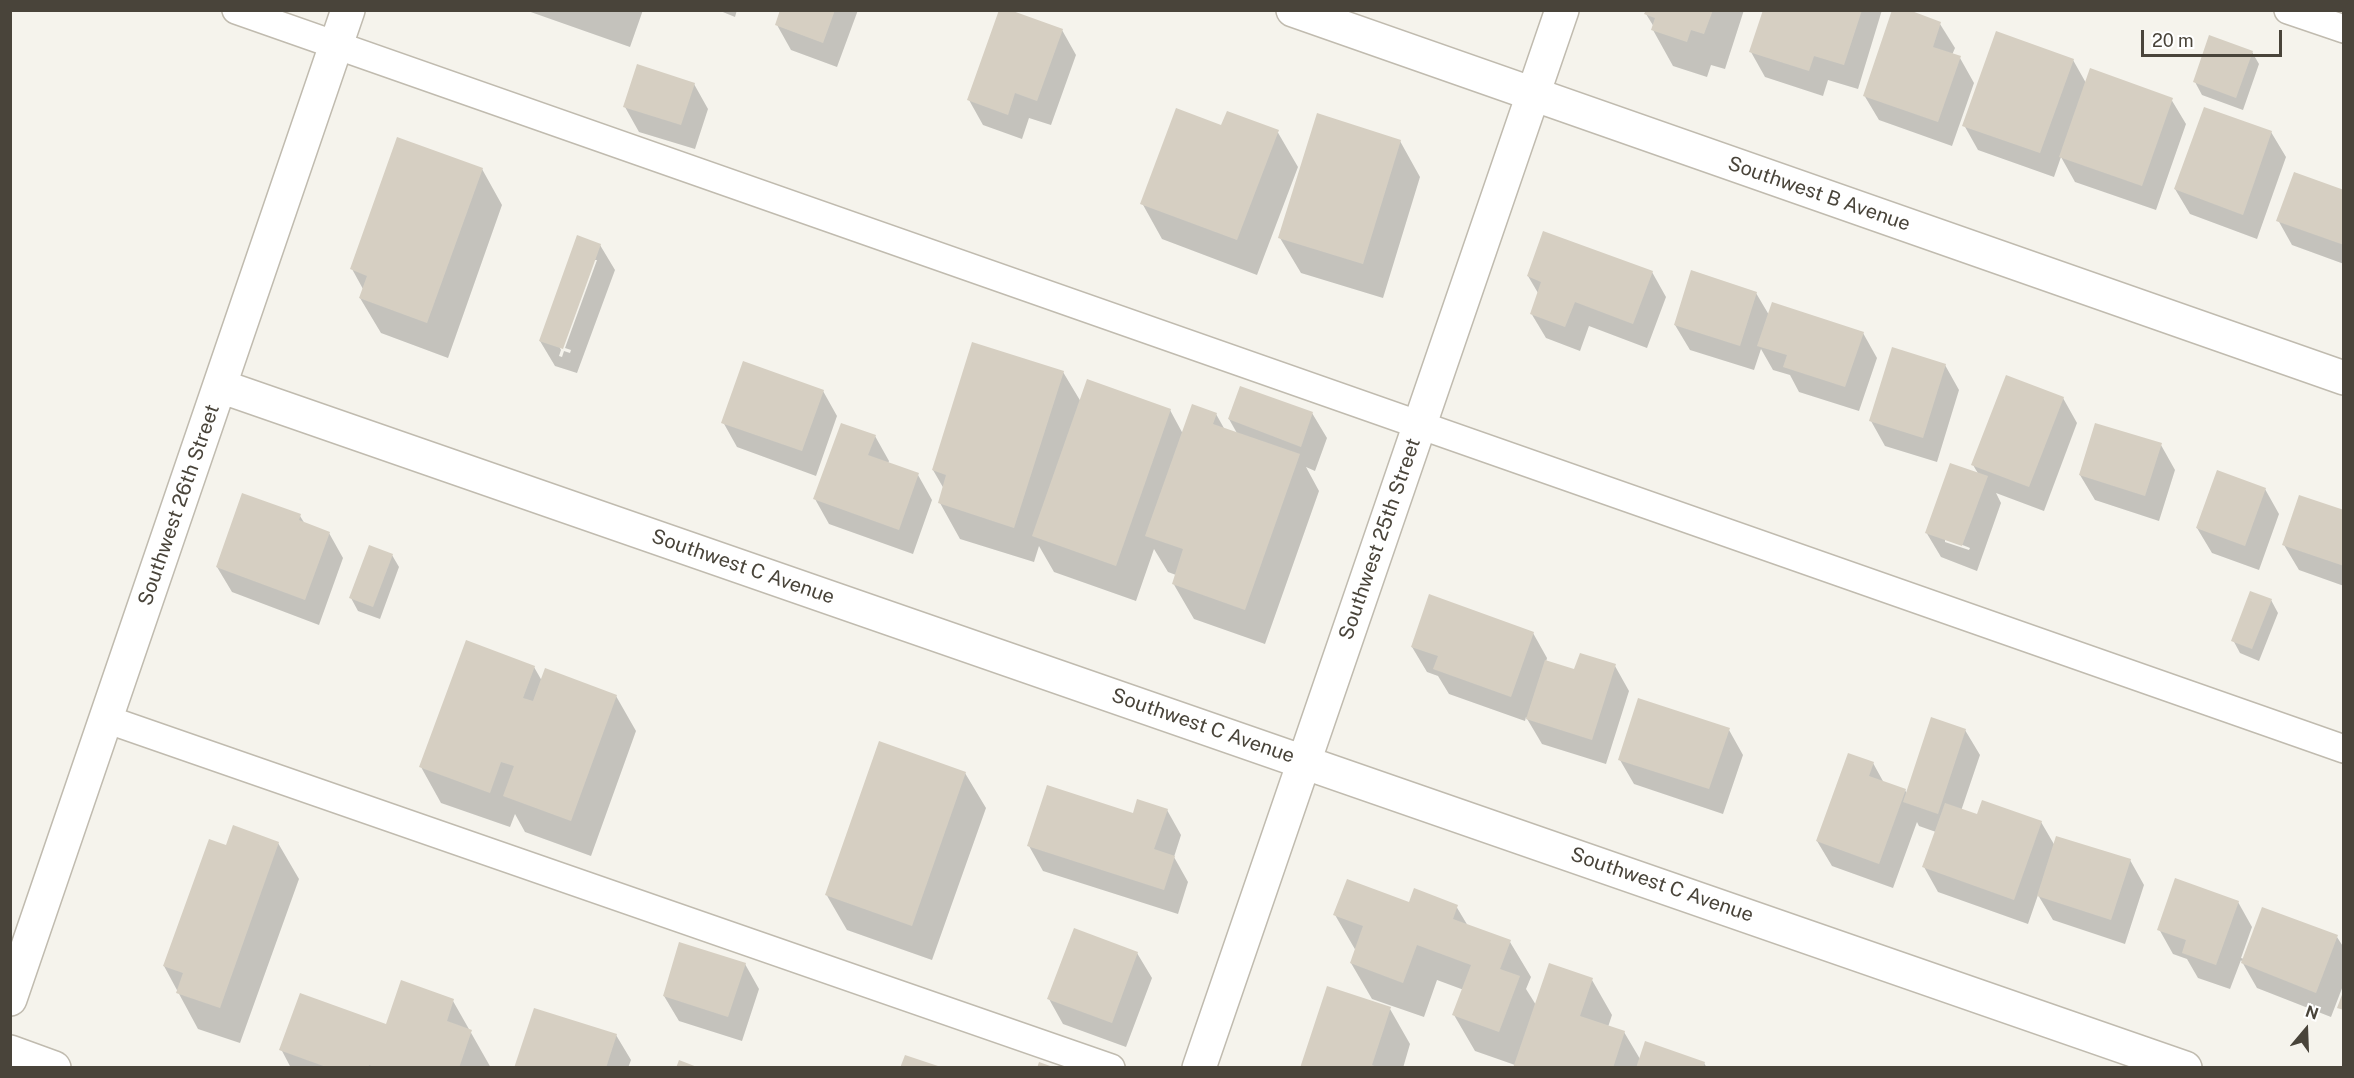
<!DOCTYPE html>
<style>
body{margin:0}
#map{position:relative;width:2354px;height:1078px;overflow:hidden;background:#f5f3ec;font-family:"Public Sans",sans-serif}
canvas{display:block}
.frame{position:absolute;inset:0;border:12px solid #49443a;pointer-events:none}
.north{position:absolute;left:2276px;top:1000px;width:60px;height:60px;-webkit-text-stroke:4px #fff;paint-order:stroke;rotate:19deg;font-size:16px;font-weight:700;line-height:24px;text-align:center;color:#49443a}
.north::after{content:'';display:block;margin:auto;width:21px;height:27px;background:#49443a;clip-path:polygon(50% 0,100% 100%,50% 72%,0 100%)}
.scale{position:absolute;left:2141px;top:30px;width:141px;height:27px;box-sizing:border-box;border:3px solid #49443a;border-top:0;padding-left:8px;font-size:18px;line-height:21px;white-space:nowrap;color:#49443a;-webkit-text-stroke:4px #fff;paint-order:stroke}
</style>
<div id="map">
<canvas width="2354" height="1078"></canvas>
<div class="frame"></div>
<div class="north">N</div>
<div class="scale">20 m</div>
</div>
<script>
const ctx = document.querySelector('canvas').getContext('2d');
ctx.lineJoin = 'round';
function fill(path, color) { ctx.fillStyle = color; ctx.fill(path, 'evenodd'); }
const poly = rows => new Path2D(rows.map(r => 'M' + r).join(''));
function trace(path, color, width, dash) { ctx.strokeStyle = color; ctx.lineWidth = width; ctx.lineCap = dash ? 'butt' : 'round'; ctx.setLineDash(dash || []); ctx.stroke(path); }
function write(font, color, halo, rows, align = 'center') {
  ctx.font = font + ' "Public Sans",sans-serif'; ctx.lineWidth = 4.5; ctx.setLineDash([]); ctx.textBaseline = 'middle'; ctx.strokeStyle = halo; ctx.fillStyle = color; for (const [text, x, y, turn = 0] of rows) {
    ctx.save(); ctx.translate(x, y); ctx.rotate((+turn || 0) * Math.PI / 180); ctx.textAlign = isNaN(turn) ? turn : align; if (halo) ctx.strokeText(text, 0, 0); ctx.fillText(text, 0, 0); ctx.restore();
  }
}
const shadow = poly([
 [525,10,643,10,630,47],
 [718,10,737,10,735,17],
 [782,10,858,10,837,67,791,50,777,25],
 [1647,10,1744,10,1725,69,1711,65,1707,77,1673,66,1653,30,1654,27,1646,14],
 [1764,10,1882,10,1858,89,1828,80,1823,96,1765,77,1751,52],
 [1940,24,1955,48,1952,55,1960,58,1974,83,1952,146,1879,120,1864,95],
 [1062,30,1076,55,1051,125,1029,118,1022,139,983,125,969,100],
 [2252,52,2259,64,2243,110,2202,95,2195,82],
 [2073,60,2086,83,2171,99,2186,124,2156,210,2075,182,2061,157,2054,177,1978,150,1964,125],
 [694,84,708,109,695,149,639,132,625,107],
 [1222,127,1277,131,1298,167,1257,275,1162,239,1142,203],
 [2271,132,2286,157,2257,239,2190,214,2175,189],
 [1400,141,1420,177,1383,298,1301,273,1280,238],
 [482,169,502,205,448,358,381,333,360,298,363,289,352,269],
 [2344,191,2344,264,2292,245,2278,220],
 [600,245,615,270,577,373,555,366,540,341],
 [594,260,597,260,565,348,571,350,570,353,564,351,562,357,559,356,561,350,559,346],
 [1652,272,1666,297,1647,348,1589,326,1580,351,1546,338,1531,313,1538,293,1528,276],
 [1756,293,1769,315,1863,333,1877,358,1859,411,1799,392,1790,375,1773,370,1761,349,1754,370,1690,350,1675,325],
 [1945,365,1959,390,1937,462,1885,446,1871,421],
 [1063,372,1081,402,1170,410,1183,434,1216,414,1225,430,1238,435,1229,419,1312,413,1327,438,1315,471,1306,467,1319,491,1265,644,1194,619,1173,583,1176,575,1168,572,1154,549,1136,601,1054,572,1039,546,1034,562,960,539,940,503,944,489,933,470],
 [823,391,837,416,816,476,737,447,723,422],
 [2063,398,2077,423,2044,511,1996,493,2001,503,1977,571,1941,557,1926,532,1979,475,1973,465],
 [1945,538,1970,548,1969,550,1945,542],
 [875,436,889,461,888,464,918,475,932,500,913,554,829,524,815,499],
 [2161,445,2175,470,2159,521,2095,500,2080,475],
 [2265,489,2279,514,2259,570,2212,553,2197,528],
 [2344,511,2344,586,2299,570,2284,545],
 [300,516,305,524,329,533,343,558,319,625,232,592,217,567],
 [392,555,399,567,380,619,358,611,351,598],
 [2271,600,2278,613,2259,661,2240,653,2233,640],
 [1533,633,1547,658,1546,662,1575,671,1615,666,1629,691,1606,764,1542,744,1526,717,1525,721,1449,694,1438,676,1427,672,1412,647],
 [534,667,542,681,616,696,636,731,591,856,525,832,515,814,510,827,441,803,421,767],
 [1729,730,1743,755,1723,814,1634,784,1620,760],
 [1965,730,1980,755,1961,811,1977,816,2041,822,2055,846,2130,860,2144,885,2125,944,2053,920,2038,895,2028,924,1938,892,1924,867,1936,832,1919,826,1917,822,1893,888,1832,866,1817,841,1873,763,1884,783,1905,790,1907,794],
 [965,773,986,808,932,960,847,930,826,894],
 [1167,810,1181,835,1174,857,1188,882,1178,914,1043,871,1029,846,1134,815],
 [278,843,299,879,240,1043,198,1029,164,966,226,847],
 [2238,902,2252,927,2241,958,2244,959,2337,937,2344,948,2344,983,2331,1017,2257,988,2241,960,2230,989,2198,978,2187,959,2173,954,2159,929],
 [1410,904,1456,906,1468,926,1510,942,1531,977,1526,989,1536,1005,1592,980,1612,1015,1608,1027,1624,1032,1640,1059,1704,1063,1707,1068,1514,1068,1515,1065,1475,1051,1454,1015,1464,990,1437,980,1424,1017,1372,999,1351,963,1356,951,1335,915],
 [1137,953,1152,978,1126,1047,1063,1024,1049,999],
 [745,964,759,989,742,1041,679,1021,664,996],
 [453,1001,491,1068,291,1068,281,1049,387,1026],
 [1390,1009,1410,1044,1403,1068,1301,1068],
 [616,1035,631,1060,628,1068,516,1068]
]);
const building = poly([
 [780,10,835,10,823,43,775,25],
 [999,10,1010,10,1063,29,1037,101,1015,93,1008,115,967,100],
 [1646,10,1713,10,1704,34,1691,30,1687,42,1651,30,1655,18,1644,14],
 [1763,10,1862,10,1844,65,1814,56,1809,71,1749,52],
 [1892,10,1909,10,1941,22,1933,47,1961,56,1938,122,1863,96],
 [1996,31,2074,59,2040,153,1962,126],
 [2209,35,2253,51,2236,98,2193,82],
 [637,64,695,83,681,125,623,107],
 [2090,68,2173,98,2142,186,2059,157],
 [2204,107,2272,131,2243,215,2174,189],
 [1176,108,1221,125,1227,111,1279,130,1237,240,1140,204],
 [1317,113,1401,140,1363,264,1278,238],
 [397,137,483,168,427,323,359,298,367,276,350,269],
 [2294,172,2344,190,2344,245,2276,221],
 [1543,231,1653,271,1633,324,1575,302,1565,327,1530,314,1541,282,1527,276],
 [577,235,601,244,563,349,539,341],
 [1691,270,1757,292,1740,346,1674,325],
 [1772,302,1864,332,1845,387,1783,367,1787,355,1757,346],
 [972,342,1064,371,1014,528,938,503,946,475,932,470],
 [1892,347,1946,364,1923,438,1869,421],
 [743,361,824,390,802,451,721,423],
 [2006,375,2064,397,2029,487,1971,465],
 [1087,379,1171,409,1116,566,1032,536],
 [1240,386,1313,412,1301,447,1228,419],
 [1192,404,1217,413,1213,424,1300,454,1245,610,1172,584,1183,549,1145,536],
 [841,423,876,435,868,455,919,473,899,530,813,499],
 [2095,423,2162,443,2145,496,2079,475],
 [1950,463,1988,476,1962,546,1925,533],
 [2217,470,2266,488,2245,546,2196,528],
 [242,493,301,514,299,520,330,532,305,600,216,567],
 [2299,495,2344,510,2344,566,2282,545],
 [369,545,393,554,373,607,349,598],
 [2250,591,2272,599,2252,649,2231,641],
 [1429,594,1534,632,1511,697,1433,669,1438,656,1411,647],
 [466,640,535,666,523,698,533,701,545,668,617,695,571,821,503,796,514,766,501,762,490,793,419,767],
 [1580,653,1616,664,1592,740,1526,719,1545,660,1574,669],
 [1638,698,1730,728,1709,789,1618,760],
 [1931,717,1966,729,1938,814,1903,802],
 [879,741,966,772,912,926,825,895],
 [1848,753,1874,762,1869,776,1906,789,1879,864,1816,841],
 [1047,785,1133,813,1137,799,1168,809,1154,849,1175,856,1164,890,1027,846],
 [1982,800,2042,821,2014,900,1922,867,1945,803,1977,814],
 [233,825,279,842,220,1008,176,993,183,973,163,966,209,839,226,845],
 [2056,836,2131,859,2111,920,2037,896],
 [2175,878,2239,901,2216,965,2182,953,2186,940,2157,930],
 [1347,879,1409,902,1414,888,1458,905,1453,919,1511,940,1500,969,1520,976,1499,1032,1452,1015,1471,965,1417,945,1403,983,1350,963,1363,926,1333,915],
 [2262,907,2338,935,2316,993,2241,963],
 [1074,928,1138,952,1112,1023,1047,999],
 [679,942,746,963,728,1017,663,996],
 [1549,963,1593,978,1580,1016,1625,1031,1613,1068,1513,1068],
 [401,980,454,999,447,1021,472,1030,459,1068,377,1068,369,1065,368,1068,329,1068,279,1050,300,993,386,1024],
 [1327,986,1391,1007,1372,1065,1379,1068,1300,1068],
 [2343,992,2344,992,2344,1010,2337,1008],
 [534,1008,617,1034,606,1068,514,1068],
 [1645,1041,1705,1062,1703,1068,1636,1068],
 [905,1055,941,1067,941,1068,900,1068],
 [679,1060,697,1067,697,1068,676,1068],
 [1039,1062,1053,1067,1053,1068,1037,1068]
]);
const lane = poly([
 [236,10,2344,749],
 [2288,10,2344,29],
 [106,719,1111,1068]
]);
const street = poly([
 [1293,10,2344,378],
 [220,386,2185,1068],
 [10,999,348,10],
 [10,1052,54,1068],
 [1199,1068,1562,10]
]);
const streetNames = [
 ["Southwest B Avenue",1819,194,19],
 ["Southwest 26th Street",179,505,-71],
 ["Southwest 25th Street",1380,539,-71],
 ["Southwest C Avenue",743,567,19],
 ["Southwest C Avenue",1203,726,19],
 ["Southwest C Avenue",1662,885,19]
];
fill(shadow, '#0003');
fill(building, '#d6cfc2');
trace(lane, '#c0bbaf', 30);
trace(street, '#c0bbaf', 36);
trace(lane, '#fff', 27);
trace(street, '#fff', 33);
write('20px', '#49443a', '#fff', streetNames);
</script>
